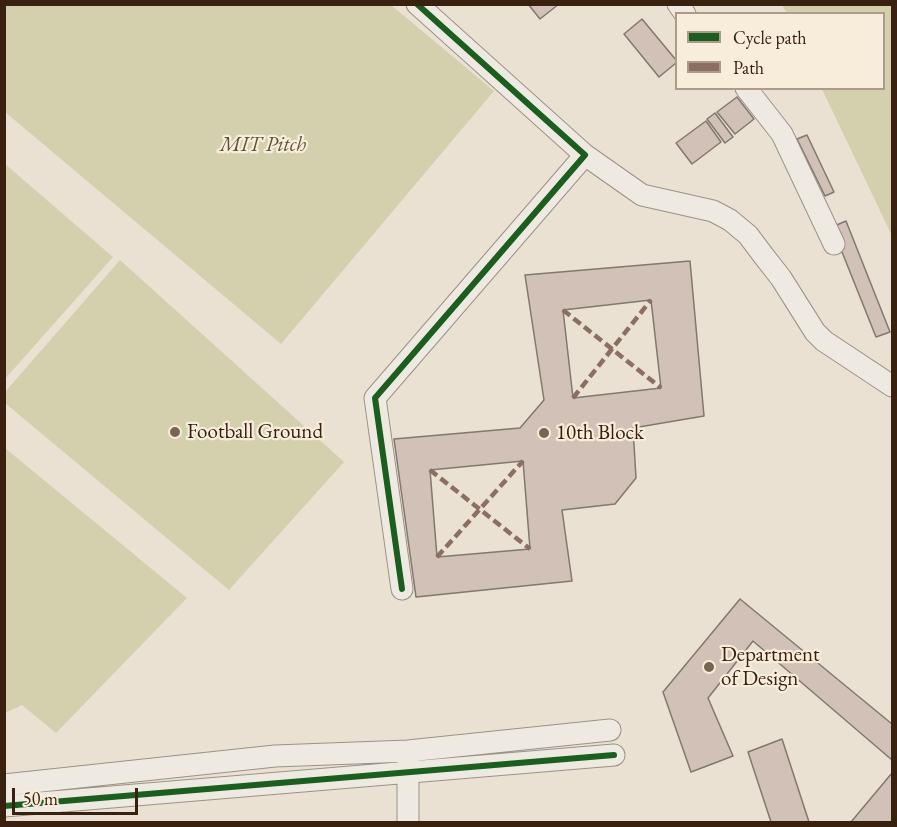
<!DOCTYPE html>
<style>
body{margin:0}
#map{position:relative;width:897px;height:827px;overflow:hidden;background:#eae1d2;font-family:"EB Garamond",serif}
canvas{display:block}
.frame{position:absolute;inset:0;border:6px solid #39210f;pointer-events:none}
.legend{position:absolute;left:675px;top:12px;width:210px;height:78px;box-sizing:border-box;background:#f8eddb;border:2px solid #ac9b89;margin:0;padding:8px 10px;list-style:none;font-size:18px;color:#39210f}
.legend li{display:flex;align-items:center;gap:12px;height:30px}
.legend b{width:30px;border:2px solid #ac9b89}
.scale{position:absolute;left:12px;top:788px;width:126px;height:27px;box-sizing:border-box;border:3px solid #39210f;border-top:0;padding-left:8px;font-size:18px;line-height:21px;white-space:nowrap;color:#39210f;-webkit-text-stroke:4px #f8eddb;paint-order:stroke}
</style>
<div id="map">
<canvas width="897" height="827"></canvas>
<div class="frame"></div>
<ul class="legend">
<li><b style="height:8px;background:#1b5e20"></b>Cycle path</li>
<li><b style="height:8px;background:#8d6e63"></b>Path</li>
</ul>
<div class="scale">50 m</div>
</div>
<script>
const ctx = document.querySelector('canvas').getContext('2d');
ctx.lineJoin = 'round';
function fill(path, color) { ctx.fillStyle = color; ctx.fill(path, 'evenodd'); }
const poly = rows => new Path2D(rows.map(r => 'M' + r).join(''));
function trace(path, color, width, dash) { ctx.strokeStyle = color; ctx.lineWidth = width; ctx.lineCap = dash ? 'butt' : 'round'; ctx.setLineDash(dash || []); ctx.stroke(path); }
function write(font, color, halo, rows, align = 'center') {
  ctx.font = font + ' "EB Garamond",serif'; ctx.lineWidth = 4.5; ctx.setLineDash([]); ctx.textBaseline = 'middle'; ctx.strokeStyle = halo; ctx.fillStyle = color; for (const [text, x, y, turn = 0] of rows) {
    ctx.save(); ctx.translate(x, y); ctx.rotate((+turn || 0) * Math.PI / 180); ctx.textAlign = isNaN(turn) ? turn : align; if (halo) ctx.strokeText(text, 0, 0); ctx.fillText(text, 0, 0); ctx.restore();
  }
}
const green = poly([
 [4,5,391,5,494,91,281,344,5,112],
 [782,5,892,5,892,236,822,89,884,88,884,14,787,13],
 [5,164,113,257,5,379],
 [120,260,344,462,229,590,5,403,5,392],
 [5,448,187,598,56,733,22,705,5,713]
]);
const building = poly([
 [528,4,559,4,540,19,528,4],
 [642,19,676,60,676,63,659,77,624,34,642,19],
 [737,97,754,119,735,134,717,112,737,97],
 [715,113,733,137,725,143,707,119,715,113],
 [706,121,721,142,692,164,676,143,706,121],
 [807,135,834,192,825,196,797,139,807,135],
 [846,221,890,332,876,337,832,227,846,221],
 [690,261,704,416,633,428,636,478,615,504,562,510,572,581,416,597,394,439,520,428,544,400,525,275,690,261],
 [651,300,661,388,573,398,563,310,651,300],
 [523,461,530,549,437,557,430,470,523,461],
 [740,599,892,724,892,760,753,641,708,698,733,756,691,772,663,692,740,599],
 [782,739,809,822,771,822,748,752,782,739],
 [892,773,892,822,851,822,892,773]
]);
const minor = poly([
 [678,4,685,14],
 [746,88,782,134,834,244],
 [585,155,642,195,713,211,730,220,748,235,763,255,781,278,815,332,824,341,892,386],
 [402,589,375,398,585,155,417,4],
 [408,760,408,822],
 [4,785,275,756,408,751,610,730],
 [4,806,614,755]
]);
const quiet = poly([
 [563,310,661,388],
 [573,398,651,300],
 [430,470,530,549],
 [437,557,523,461]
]);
const cycleway = poly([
 [402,589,375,398,585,155,417,4],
 [4,806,614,755]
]);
const markers = [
 [175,432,6,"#776453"],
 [544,433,6,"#776453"],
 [709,667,6,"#776453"]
];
const parkNames = [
 ["MIT Pitch",263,145]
];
const poiNames = [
 ["Football Ground",187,432],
 ["10th Block",556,433],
 ["Department",721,655],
 ["of Design",721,679]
];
fill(green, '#d4d0ae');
fill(building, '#d1c1b7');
trace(building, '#81786e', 1.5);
trace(minor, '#9b9288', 23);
trace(minor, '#eeeae1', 21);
trace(quiet, '#8d6e63', 4.5, [9, 4.5]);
trace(cycleway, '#1b5e20', 6);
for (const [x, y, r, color] of markers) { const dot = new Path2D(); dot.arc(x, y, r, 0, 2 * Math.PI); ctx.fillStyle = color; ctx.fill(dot); trace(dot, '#f8eddb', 2); }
write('italic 21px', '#625136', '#f8eddb', parkNames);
write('21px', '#39210f', '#f8eddb', poiNames, 'left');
</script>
